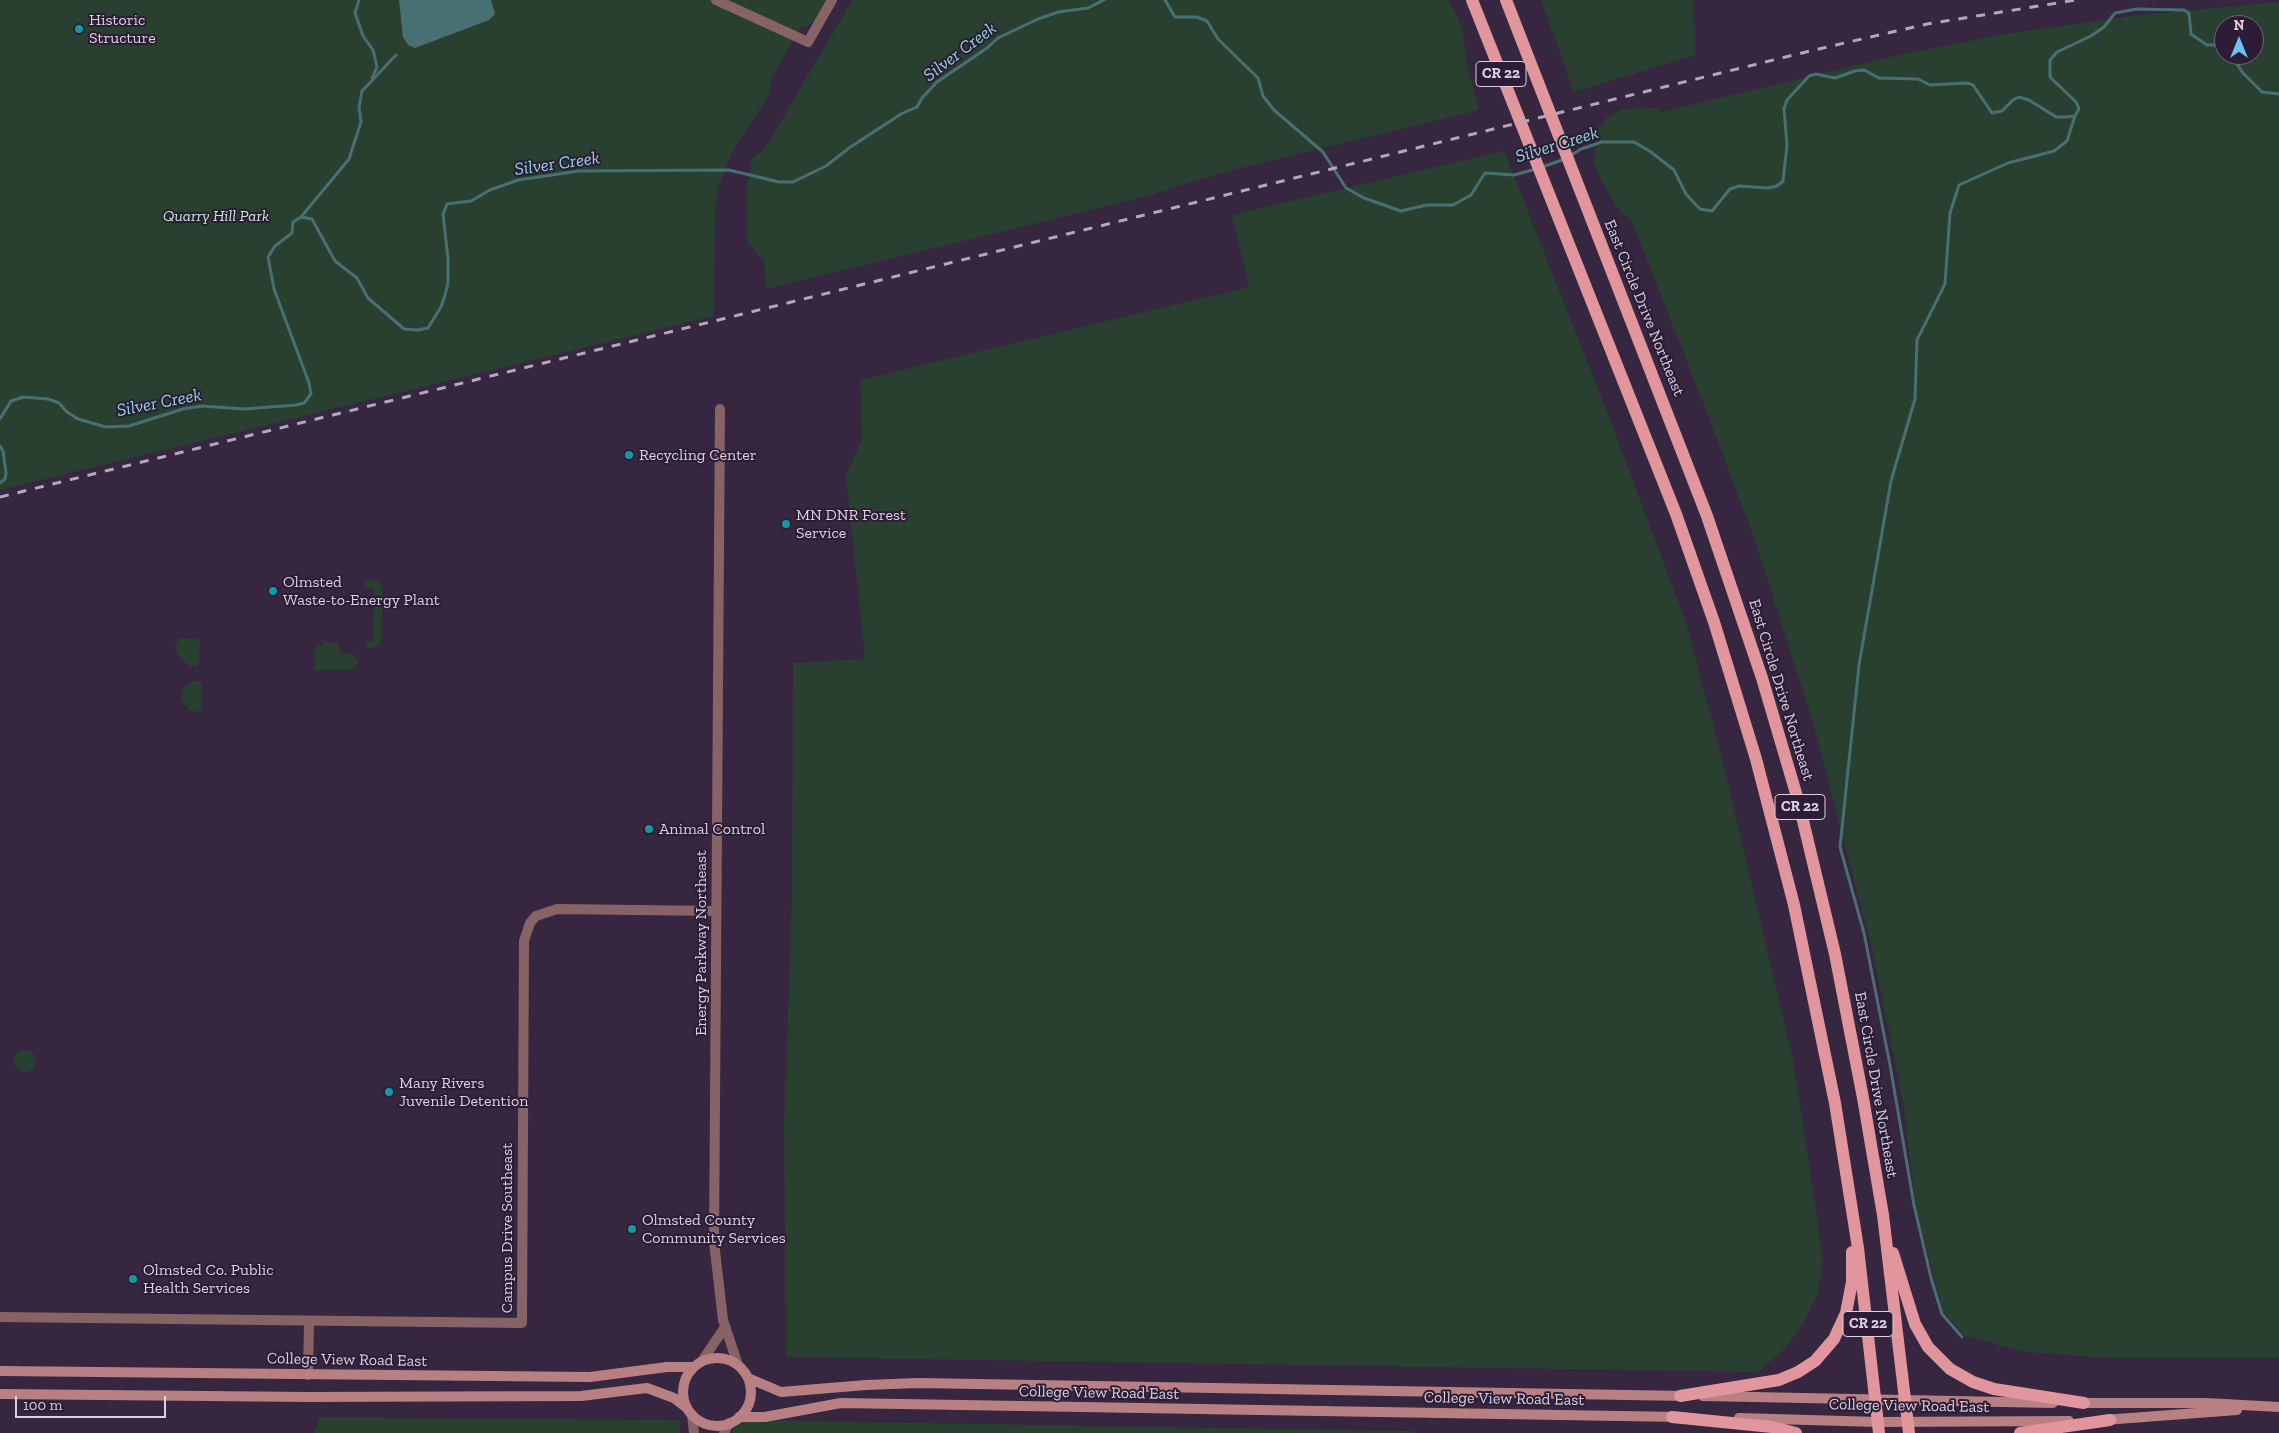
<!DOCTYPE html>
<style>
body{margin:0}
#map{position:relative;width:2279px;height:1433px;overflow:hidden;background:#36263f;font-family:"Zilla Slab",serif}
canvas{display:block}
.north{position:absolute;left:2214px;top:15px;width:50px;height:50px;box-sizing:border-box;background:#2c1c35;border:1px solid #72647a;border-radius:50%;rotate:0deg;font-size:14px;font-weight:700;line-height:20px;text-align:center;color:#dbd1e1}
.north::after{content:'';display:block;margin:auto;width:18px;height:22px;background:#6cc3f2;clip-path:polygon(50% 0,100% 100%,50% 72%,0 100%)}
.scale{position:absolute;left:15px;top:1396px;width:151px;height:22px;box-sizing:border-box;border:2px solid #dbd1e1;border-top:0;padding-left:6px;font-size:15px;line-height:18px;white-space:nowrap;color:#dbd1e1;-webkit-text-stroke:4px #2c1c35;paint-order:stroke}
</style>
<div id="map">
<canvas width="2279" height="1433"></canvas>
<div class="north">N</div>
<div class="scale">100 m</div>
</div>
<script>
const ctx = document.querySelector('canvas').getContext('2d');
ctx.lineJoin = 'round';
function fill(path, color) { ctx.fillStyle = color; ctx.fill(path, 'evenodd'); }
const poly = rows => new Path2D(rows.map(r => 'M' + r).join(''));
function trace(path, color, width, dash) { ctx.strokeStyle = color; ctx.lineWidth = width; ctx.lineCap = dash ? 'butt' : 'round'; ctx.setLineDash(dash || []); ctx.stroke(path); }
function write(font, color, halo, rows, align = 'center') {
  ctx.font = font + ' "Zilla Slab",serif'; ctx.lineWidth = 4; ctx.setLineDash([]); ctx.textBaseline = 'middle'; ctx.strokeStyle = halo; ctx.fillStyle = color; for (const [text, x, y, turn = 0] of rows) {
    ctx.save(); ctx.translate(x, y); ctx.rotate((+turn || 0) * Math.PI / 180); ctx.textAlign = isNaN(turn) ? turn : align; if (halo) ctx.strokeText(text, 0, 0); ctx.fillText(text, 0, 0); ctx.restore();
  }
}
const green = poly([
 [0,0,826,0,819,14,809,26,801,27,772,77,768,97,733,151,718,186,715,217,714,316,0,490],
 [852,0,1448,0,1462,25,1466,60,1479,110,1221,173,1140,198,766,289,764,262,747,242,746,193,752,159,766,147],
 [1541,0,1694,0,1695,55,1574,92],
 [2279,2,2279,1358,2106,1358,2026,1352,1965,1336,1943,1311,1916,1208,1903,1102,1872,949,1812,719,1755,541,1708,415,1631,219,1622,214,1603,184,1593,159,1599,140,1594,128,1603,126,1606,118,1623,109,1655,108,1661,112,1899,55,2005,34,2141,15],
 [2224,25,2254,25,2254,55,2224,55],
 [1504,151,1613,427,1687,626,1724,767,1793,1060,1815,1203,1823,1263,1818,1293,1804,1323,1783,1351,1757,1372,786,1357,784,1126,792,899,793,663,865,659,846,475,862,439,860,380,1249,287,1232,215],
 [373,580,380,583,383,589,382,641,375,648,366,648,366,642,373,641,374,589,366,588,364,585,367,581],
 [180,638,198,639,200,641,198,667,189,666,177,654,175,645],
 [323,641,339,643,340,652,354,655,358,661,357,666,350,670,314,670,315,645,323,646],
 [199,681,202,683,201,709,199,712,192,711,183,703,181,697,184,687,191,682],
 '14 1061a11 11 0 1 1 22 0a11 11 0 1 1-22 0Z',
 [320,1417,680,1420,680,1433,314,1433],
 [733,1420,1413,1431,1415,1433,733,1433]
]);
const water = poly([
 [399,0,491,0,495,14,489,20,415,48,408,45,403,37]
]);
const stream = poly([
 [359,0,355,13,363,36,373,50,377,67,372,78],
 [1165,0,1175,17,1197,17,1207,21,1218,39,1258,78,1263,96,1274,110,1323,152,1346,188,1364,198,1401,211,1427,205,1453,205,1471,195,1485,173,1514,175,1536,169],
 [2231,55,2243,73,2262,92,2279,94],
 [1570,156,1581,149,1602,142,1634,142,1651,152,1674,170,1686,194,1700,209,1712,211,1730,189,1739,186,1768,188,1777,186,1783,181,1787,145,1784,109,1787,100,1809,76,1816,74,1835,78,1855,71,1864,70,1879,78,1918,79,1930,85,1967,83,1973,85,1992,113,2002,111,2013,100,2019,97,2029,100,2056,117,2066,117,2075,116,2079,109,2076,102,2050,77,2050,60,2057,52,2091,36,2104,27,2115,13,2137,9,2184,10,2189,13,2191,34,2207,45,2219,45,2224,48],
 [1542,167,1565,159],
 [301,217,349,159,361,122,359,107,362,91,396,55],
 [0,419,11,401,23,397,48,399,59,403,67,412,78,419,106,427,129,426,183,409,202,406,244,409,296,405,304,403,311,394,309,383,274,289,268,257,275,246,292,233,293,222,301,217,312,219,335,261,357,278,368,298,404,329,418,330,428,328,441,307,445,295,448,283,448,259,443,214,447,204,471,201,490,190,518,180,579,171,729,170,779,182,793,182,826,166,849,148,901,114,917,107,922,98,937,82,987,48,998,38,1038,19,1058,12,1088,8,1104,0],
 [0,446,3,451,6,473,5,479,0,483],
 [1962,1337,1942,1314,1931,1278,1914,1205,1890,1065,1864,933,1840,847,1859,665,1891,481,1915,399,1917,340,1945,284,1950,213,1959,185,2008,163,2054,151,2067,141,2075,116]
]);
const minor = poly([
 [716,0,808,42,832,0],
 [0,1317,522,1323,524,941,530,923,536,916,557,909,716,911],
 [308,1375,309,1321]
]);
const tertiary = poly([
 [720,409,714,1242,723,1320,738,1365],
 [702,1361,725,1327],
 [692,1415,694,1433],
 [724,1433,729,1423]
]);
const secondary = poly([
 '683 1392a34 34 0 1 1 68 0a34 34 0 1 1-68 0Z',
 [0,1371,590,1377,667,1367,694,1367],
 [748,1378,781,1392,866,1385,918,1383,1686,1396],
 [0,1394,308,1397,581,1396,647,1388,674,1398,687,1408],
 [1703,1396,2053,1403],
 [2078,1403,2206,1403,2279,1407],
 [739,1417,765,1417,841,1403,1680,1417],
 [1739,1418,1878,1422,2069,1421],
 [2104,1420,2237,1410]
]);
const primary = poly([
 [1472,0,1676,514,1714,622,1756,759,1794,905,1835,1103,1858,1248,1879,1433],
 [1506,0,1707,516,1762,678,1798,800,1835,954,1863,1098,1883,1215,1909,1433],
 [1893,1253,1915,1324,1928,1347,1950,1369,1973,1382,1994,1389,2084,1403],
 [1680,1396,1779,1380,1798,1372,1815,1361,1834,1339,1846,1313,1852,1282,1852,1252],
 [1672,1417,1772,1427,1796,1433],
 [2020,1433,2110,1420]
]);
const rail = poly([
 [0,497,1810,51,1927,24,2076,0]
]);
const markers = [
 [79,29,5,"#0f9aa8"],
 [629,455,5,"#0f9aa8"],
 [786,524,5,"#0f9aa8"],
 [273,591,5,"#0f9aa8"],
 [649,829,5,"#0f9aa8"],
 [389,1092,5,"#0f9aa8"],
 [632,1229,5,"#0f9aa8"],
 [133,1279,5,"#0f9aa8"]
];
const shields = [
 [1501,74,50],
 [1800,807,50],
 [1868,1324,50]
];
const shieldNames = [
 ["CR 22",1501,74],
 ["CR 22",1800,807],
 ["CR 22",1868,1324]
];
const poiNames = [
 ["Historic",89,20],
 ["Structure",89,38],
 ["Recycling Center",639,455],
 ["MN DNR Forest",796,515],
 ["Service",796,533],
 ["Olmsted",283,582],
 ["Waste-to-Energy Plant",283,600],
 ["Animal Control",659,829],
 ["Many Rivers",399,1083],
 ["Juvenile Detention",399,1101],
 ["Olmsted County",642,1220],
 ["Community Services",642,1238],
 ["Olmsted Co. Public",143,1270],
 ["Health Services",143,1288]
];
const parkNames = [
 ["Quarry Hill Park",216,216]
];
const streetNames = [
 ["East Circle Drive Northeast",1644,308,68],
 ["East Circle Drive Northeast",1781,690,73],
 ["Energy Parkway Northeast",701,943,-90],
 ["East Circle Drive Northeast",1876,1085,80],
 ["Campus Drive Southeast",507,1228,-90],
 ["College View Road East",347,1360,1],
 ["College View Road East",1099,1393,1],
 ["College View Road East",1504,1399,1],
 ["College View Road East",1909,1406,1]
];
const waterNames = [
 ["Silver Creek",960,52,-37],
 ["Silver Creek",1557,145,-17],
 ["Silver Creek",557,164,-8],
 ["Silver Creek",159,403,-11]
];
fill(green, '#294031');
fill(water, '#487072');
trace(stream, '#487072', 3);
trace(minor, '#876365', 10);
trace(tertiary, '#876365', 10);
trace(secondary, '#b98084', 10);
trace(primary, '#e0969c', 12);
trace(rail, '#b3a7ba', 3, [9, 9]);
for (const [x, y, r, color] of markers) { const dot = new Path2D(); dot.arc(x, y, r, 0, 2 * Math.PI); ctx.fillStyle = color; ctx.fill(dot); trace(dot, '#2c1c35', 2); }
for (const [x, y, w] of shields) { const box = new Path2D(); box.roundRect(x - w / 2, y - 12.5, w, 25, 4); ctx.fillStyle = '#2c1c35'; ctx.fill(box); trace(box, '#dbd1e1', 1); }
write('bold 15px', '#dbd1e1', null, shieldNames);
write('16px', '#dbd1e1', '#2c1c35', poiNames, 'left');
write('italic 16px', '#baf0cb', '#2c1c35', parkNames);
write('16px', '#dbd1e1', '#2c1c35', streetNames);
write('italic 18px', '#8cd7db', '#2c1c35', waterNames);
</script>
